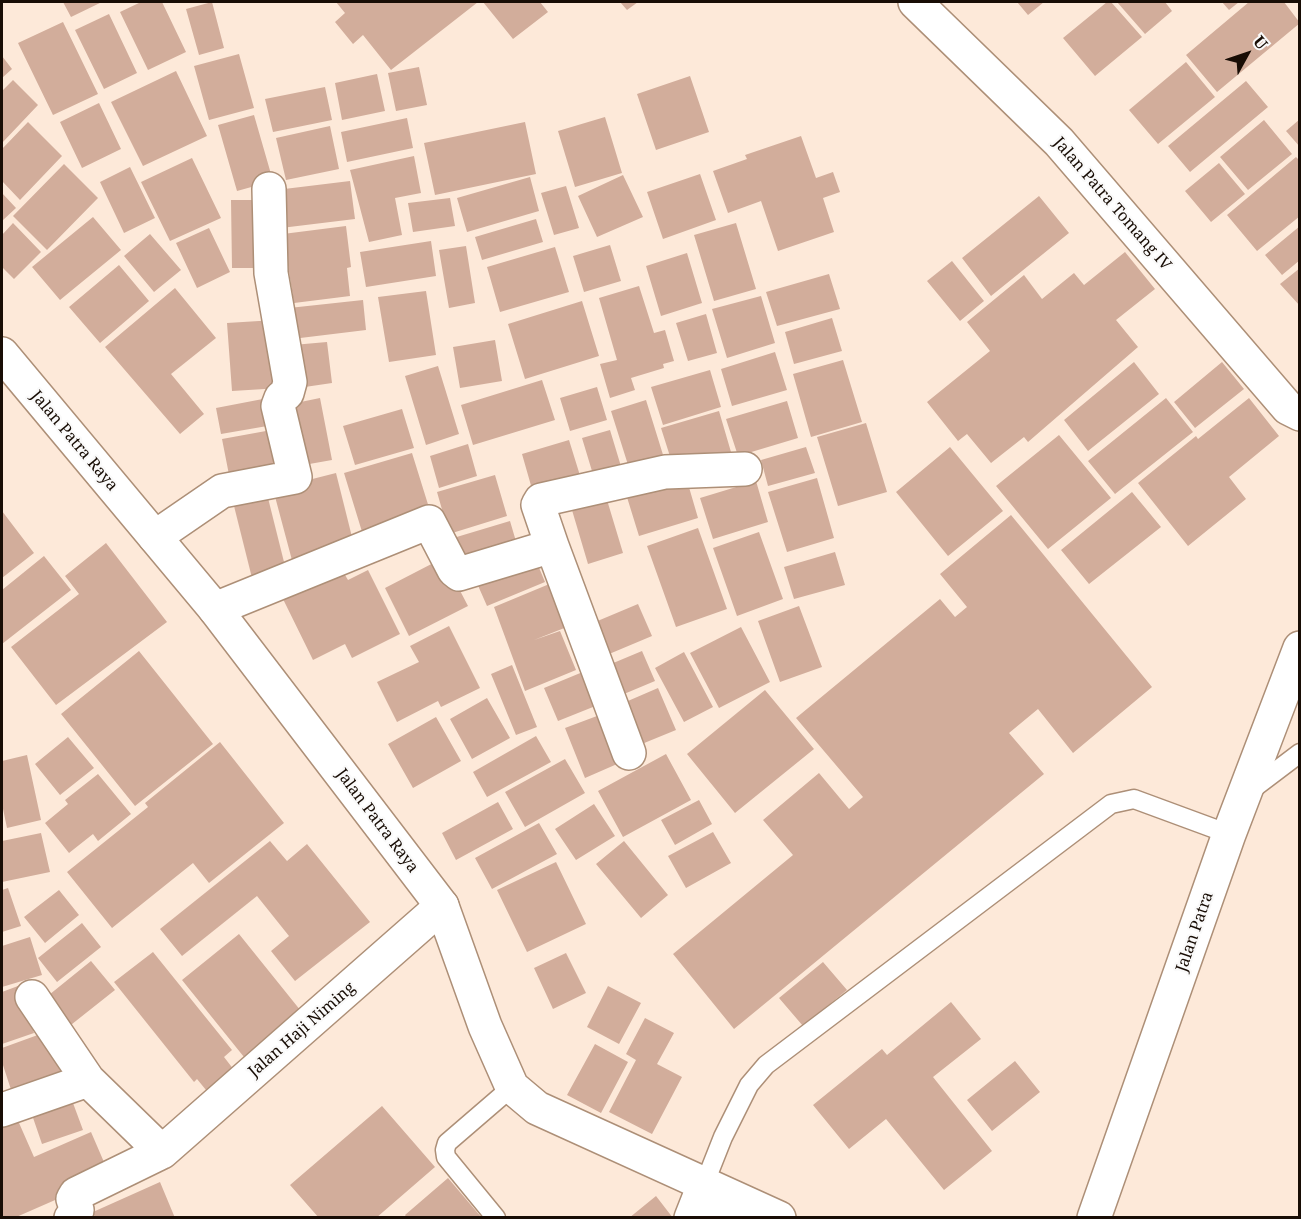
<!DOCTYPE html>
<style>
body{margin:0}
#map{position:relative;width:1301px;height:1219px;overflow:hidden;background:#fde9d9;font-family:"Noto Serif",serif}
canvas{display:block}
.frame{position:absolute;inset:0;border:3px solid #180d05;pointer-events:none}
.north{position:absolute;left:1217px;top:24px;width:60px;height:60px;-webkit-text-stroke:4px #fafafa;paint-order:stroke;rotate:50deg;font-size:16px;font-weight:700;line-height:24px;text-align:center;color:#180d05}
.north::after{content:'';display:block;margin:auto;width:21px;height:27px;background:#180d05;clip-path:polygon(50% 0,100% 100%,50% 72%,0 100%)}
</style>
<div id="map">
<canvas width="1301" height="1219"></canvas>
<div class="frame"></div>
<div class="north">U</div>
</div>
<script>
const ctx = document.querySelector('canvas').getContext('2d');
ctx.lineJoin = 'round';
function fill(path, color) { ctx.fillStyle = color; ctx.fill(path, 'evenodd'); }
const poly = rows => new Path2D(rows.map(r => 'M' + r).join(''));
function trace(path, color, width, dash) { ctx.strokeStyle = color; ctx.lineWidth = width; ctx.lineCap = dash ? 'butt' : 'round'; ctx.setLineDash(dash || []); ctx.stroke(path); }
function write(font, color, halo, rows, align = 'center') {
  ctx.font = font + ' "Noto Serif",serif'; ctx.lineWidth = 4.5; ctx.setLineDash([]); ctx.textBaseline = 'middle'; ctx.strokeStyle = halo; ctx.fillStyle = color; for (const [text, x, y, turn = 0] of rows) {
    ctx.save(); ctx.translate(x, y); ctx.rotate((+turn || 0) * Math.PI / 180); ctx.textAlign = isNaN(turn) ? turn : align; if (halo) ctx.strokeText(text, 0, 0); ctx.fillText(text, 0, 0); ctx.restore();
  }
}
const building = poly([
 [63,2,102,2,71,17],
 [141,2,162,2,186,52,148,70,120,12],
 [212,2,224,48,199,55,186,9],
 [336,2,478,2,391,70,363,35,353,44,335,22,345,13],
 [483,2,540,2,548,12,513,39],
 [620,2,638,2,627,10],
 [1017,2,1044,2,1028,15],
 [1107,2,1111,2,1142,37,1095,76,1063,38],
 [1117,2,1165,2,1172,11,1145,34],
 [1222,2,1239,2,1229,10],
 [1249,2,1284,2,1300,23,1217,92,1186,55],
 [109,14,137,73,104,89,75,30],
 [63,22,98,94,53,115,18,43],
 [239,54,254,108,209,120,194,66],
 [2,56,12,69,2,78],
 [1186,62,1215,97,1158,144,1129,110],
 [419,67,427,105,396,111,388,73],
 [176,71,207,136,143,166,111,102],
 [377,74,385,111,342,120,335,83],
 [690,76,709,132,656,150,637,94],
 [13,80,38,105,2,143,2,91],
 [1246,81,1268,107,1190,172,1168,146],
 [325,87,332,120,273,132,265,99],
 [99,103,121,149,82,168,60,122],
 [254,115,273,181,237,191,218,125],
 [605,117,622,173,575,187,558,131],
 [407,118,413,148,347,162,341,132],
 [1300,119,1300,147,1286,131],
 [1264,120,1292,154,1248,190,1220,157],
 [28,122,62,156,20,200,2,181,2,149],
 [525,122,536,174,435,195,424,143],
 [330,126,339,169,286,180,276,138],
 [801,136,816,178,833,172,840,192,823,198,834,232,778,251,761,201,728,213,713,171,747,159,745,155],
 [414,156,421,193,395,198,402,235,369,242,350,170],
 [1296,157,1300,161,1300,216,1257,251,1227,215],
 [192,158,221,218,170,241,141,182],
 [1219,163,1245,194,1211,222,1185,191],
 [64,164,98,198,47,250,13,216],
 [130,167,155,218,124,233,100,182],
 [700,174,716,220,663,239,647,192],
 [623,175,643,217,597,237,578,196],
 [530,177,539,211,467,232,457,198],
 [350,181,355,219,281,228,276,190],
 [566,186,579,228,554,235,541,193],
 [2,193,16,208,2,221],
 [1039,196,1069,233,991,296,962,258],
 [450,198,455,226,413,232,408,203],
 [231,200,264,200,265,268,232,268],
 [93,217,121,250,60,300,32,267],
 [536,219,543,242,482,260,475,237],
 [13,223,41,252,14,279,2,267,2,235],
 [736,223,756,289,714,301,694,235],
 [346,226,351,267,347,268,350,296,294,303,283,234],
 [1300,226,1300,260,1282,275,1265,255],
 [209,228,230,272,197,288,176,243],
 [150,234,181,270,154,292,124,256],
 [431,241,436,276,366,287,360,252],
 [610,245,621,281,584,292,573,256],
 [466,246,475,303,449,308,439,250],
 [555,247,569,292,500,312,487,267],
 [1125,252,1155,289,1116,320,1138,347,1028,442,1024,437,991,463,967,434,958,441,927,402,990,351,967,322,1024,275,1042,299,1074,273,1084,285],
 [687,253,702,303,661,316,646,266],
 [952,261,984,301,960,321,927,281],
 [119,265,149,301,100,343,69,307],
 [1300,268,1300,306,1280,284],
 [829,274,840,309,777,326,766,292],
 [639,286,654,333,665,330,674,361,663,364,664,368,631,378,635,390,610,398,600,364,617,360,599,298],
 [175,288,216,338,171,374,204,414,180,434,105,347],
 [426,291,436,355,389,362,378,297],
 [761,296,775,343,727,358,712,309],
 [363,300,366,330,292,339,289,308],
 [582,301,599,356,525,379,508,324],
 [706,314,717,353,688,361,676,323],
 [832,318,842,351,794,364,785,332],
 [275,320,281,388,232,391,227,323],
 [495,340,502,381,460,388,453,347],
 [327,342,332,383,298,388,293,345],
 [775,352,787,390,732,406,721,369],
 [843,360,862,422,811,437,793,374],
 [1134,362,1159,394,1088,451,1064,420],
 [1222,362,1244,389,1195,428,1174,402],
 [438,366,459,434,426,445,405,376],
 [710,370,721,407,663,425,651,387],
 [542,380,555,420,473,445,461,405],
 [597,387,607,420,570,431,560,398],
 [268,398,273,425,221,434,216,408],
 [320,398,332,460,298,466,286,405],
 [1166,398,1193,432,1115,494,1088,461],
 [1249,398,1279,436,1229,477,1246,499,1188,546,1138,483,1196,436,1198,439],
 [646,400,664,458,629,468,611,411],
 [787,401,798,438,738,456,726,419],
 [402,409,414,448,355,465,343,426],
 [719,411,731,452,674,469,661,428],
 [866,423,887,492,838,506,817,437],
 [277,429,287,475,231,485,222,439],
 [610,430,623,473,595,481,582,438],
 [1059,435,1111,498,1048,549,996,486],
 [569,440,582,482,534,496,522,454],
 [468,444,477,476,439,488,430,456],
 [806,447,815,473,768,486,761,460],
 [950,447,1003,511,948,556,896,492],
 [412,453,431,514,363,535,344,473],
 [336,473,355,549,293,564,273,489],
 [495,475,507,516,449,534,437,492],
 [686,477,698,518,639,536,626,494],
 [817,478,834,538,787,552,768,492],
 [756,481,768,522,713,539,700,498],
 [265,486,287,574,253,582,231,494],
 [604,490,623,553,588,564,569,500],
 [1132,492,1161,527,1089,584,1061,550],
 [2,511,34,553,2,578],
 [1011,515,1152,687,1073,753,1038,709,1009,733,1044,774,734,1029,673,954,793,855,763,820,819,773,849,809,863,797,796,718,940,599,955,617,967,607,940,574],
 [510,521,520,555,460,572,450,539],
 [698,528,727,609,676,627,647,546],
 [759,532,783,599,737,616,713,548],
 [106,543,167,622,56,705,11,647,79,594,65,576],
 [835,552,845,585,794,599,784,567],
 [44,556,71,590,2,644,2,590],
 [443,558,468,606,409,636,385,588],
 [535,558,545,582,487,606,476,581],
 [342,570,348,580,368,570,400,634,352,658,345,644,313,660,283,599],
 [559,580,577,623,534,640,560,631,576,670,525,691,494,607],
 [638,604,652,636,602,657,588,625],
 [799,606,822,667,780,682,758,621],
 [449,626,480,688,441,707,438,701,397,722,377,682,419,662,410,646],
 [741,627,770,682,719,708,690,653],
 [139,651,213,744,135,806,61,714],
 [642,651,655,681,612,699,599,669],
 [684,652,713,707,684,722,655,668],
 [512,665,537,727,516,735,491,674],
 [590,669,603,703,558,721,544,688],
 [658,688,676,730,632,748,614,707],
 [765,690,814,749,735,813,687,754],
 [487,698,510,738,472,759,450,719],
 [605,713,624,761,585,778,565,728],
 [436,717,461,761,413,788,388,744],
 [536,736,551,762,487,797,473,772],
 [68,737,94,768,60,795,35,764],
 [220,742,284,823,209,883,193,863,112,928,67,872,148,807,145,803],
 [666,754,691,800,623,837,598,791],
 [27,755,41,820,7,828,2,804,2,761],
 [565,759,585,793,525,827,505,792],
 [98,774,131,814,98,841,93,834,69,853,45,823,68,804,65,800],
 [699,800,712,824,675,845,661,820],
 [498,802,513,829,456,860,442,833],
 [594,804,615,836,576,860,555,829],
 [539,823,557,854,492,889,475,858],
 [713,832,731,863,686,888,668,856],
 [41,833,50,872,2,882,2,841],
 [270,841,287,861,307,844,370,922,295,981,271,951,289,936,257,896,182,956,160,929],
 [624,841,668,895,641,918,596,864],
 [556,862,586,924,527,952,497,890],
 [8,888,21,926,2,932,2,890],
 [59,890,79,915,45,943,24,917],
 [82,923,101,947,57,982,38,958],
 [239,934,309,1021,252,1067,182,980],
 [30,937,42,975,2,987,2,946],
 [153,952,232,1050,224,1057,241,1079,215,1101,197,1079,194,1082,114,982],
 [566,953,586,993,553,1009,534,968],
 [91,961,115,990,62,1032,39,1003],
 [823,962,847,990,803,1026,779,998],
 [18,986,34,1033,2,1044,2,992],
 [608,986,641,1003,619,1044,587,1027],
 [951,1002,981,1039,933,1077,992,1151,944,1190,886,1119,849,1149,813,1105,882,1049,887,1055],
 [645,1018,674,1033,657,1064,682,1077,652,1134,609,1112,636,1060,626,1054],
 [46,1032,65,1084,15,1102,2,1062,2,1048],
 [595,1044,628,1062,601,1113,567,1095],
 [1015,1061,1040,1092,992,1131,967,1100],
 [70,1095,83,1130,42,1144,30,1109],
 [382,1106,435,1167,376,1218,319,1218,290,1185],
 [12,1107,34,1157,91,1132,110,1176,14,1218,2,1218,2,1111],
 [448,1178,482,1218,407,1218,405,1215],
 [160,1182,175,1218,95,1218,93,1212],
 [656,1196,673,1218,629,1218]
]);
const service = poly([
 [1251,790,1300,753],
 [704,1185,723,1137,749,1085,766,1065,1111,804,1134,799,1229,834],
 [496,1218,446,1157,445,1150,447,1143,512,1087]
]);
const minor = poly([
 [915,2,1059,142,1288,408,1300,414],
 [155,537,222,491,295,477,278,406,281,398,287,393,290,382,271,273,269,189],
 [552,546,538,505,541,500,665,472,745,469],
 [215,609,429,522,454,570,459,574,552,546,629,753],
 [32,997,88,1080,162,1152],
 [2,1110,88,1080],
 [71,1218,77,1210,73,1199,76,1194,162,1152,442,906],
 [691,1218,704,1185],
 [717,1218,726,1196],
 [1094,1218,1229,834,1300,648]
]);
const tertiary = poly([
 [2,354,215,609,442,906,485,1026,512,1087,537,1108,779,1218]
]);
const streetNames = [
 ["Jalan Patra Tomang IV",1112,204,49],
 ["Jalan Patra Raya",74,441,50],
 ["Jalan Patra Raya",377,821,53],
 ["Jalan Patra",1195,932,-71],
 ["Jalan Haji Niming",302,1030,-41]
];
fill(building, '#d2ad9b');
trace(service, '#ad8f77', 21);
trace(minor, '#ad8f77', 36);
trace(tertiary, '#ad8f77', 36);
trace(service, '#fff', 18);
trace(minor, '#fff', 33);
trace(tertiary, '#fff', 33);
write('16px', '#180d05', '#fafafa', streetNames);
</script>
